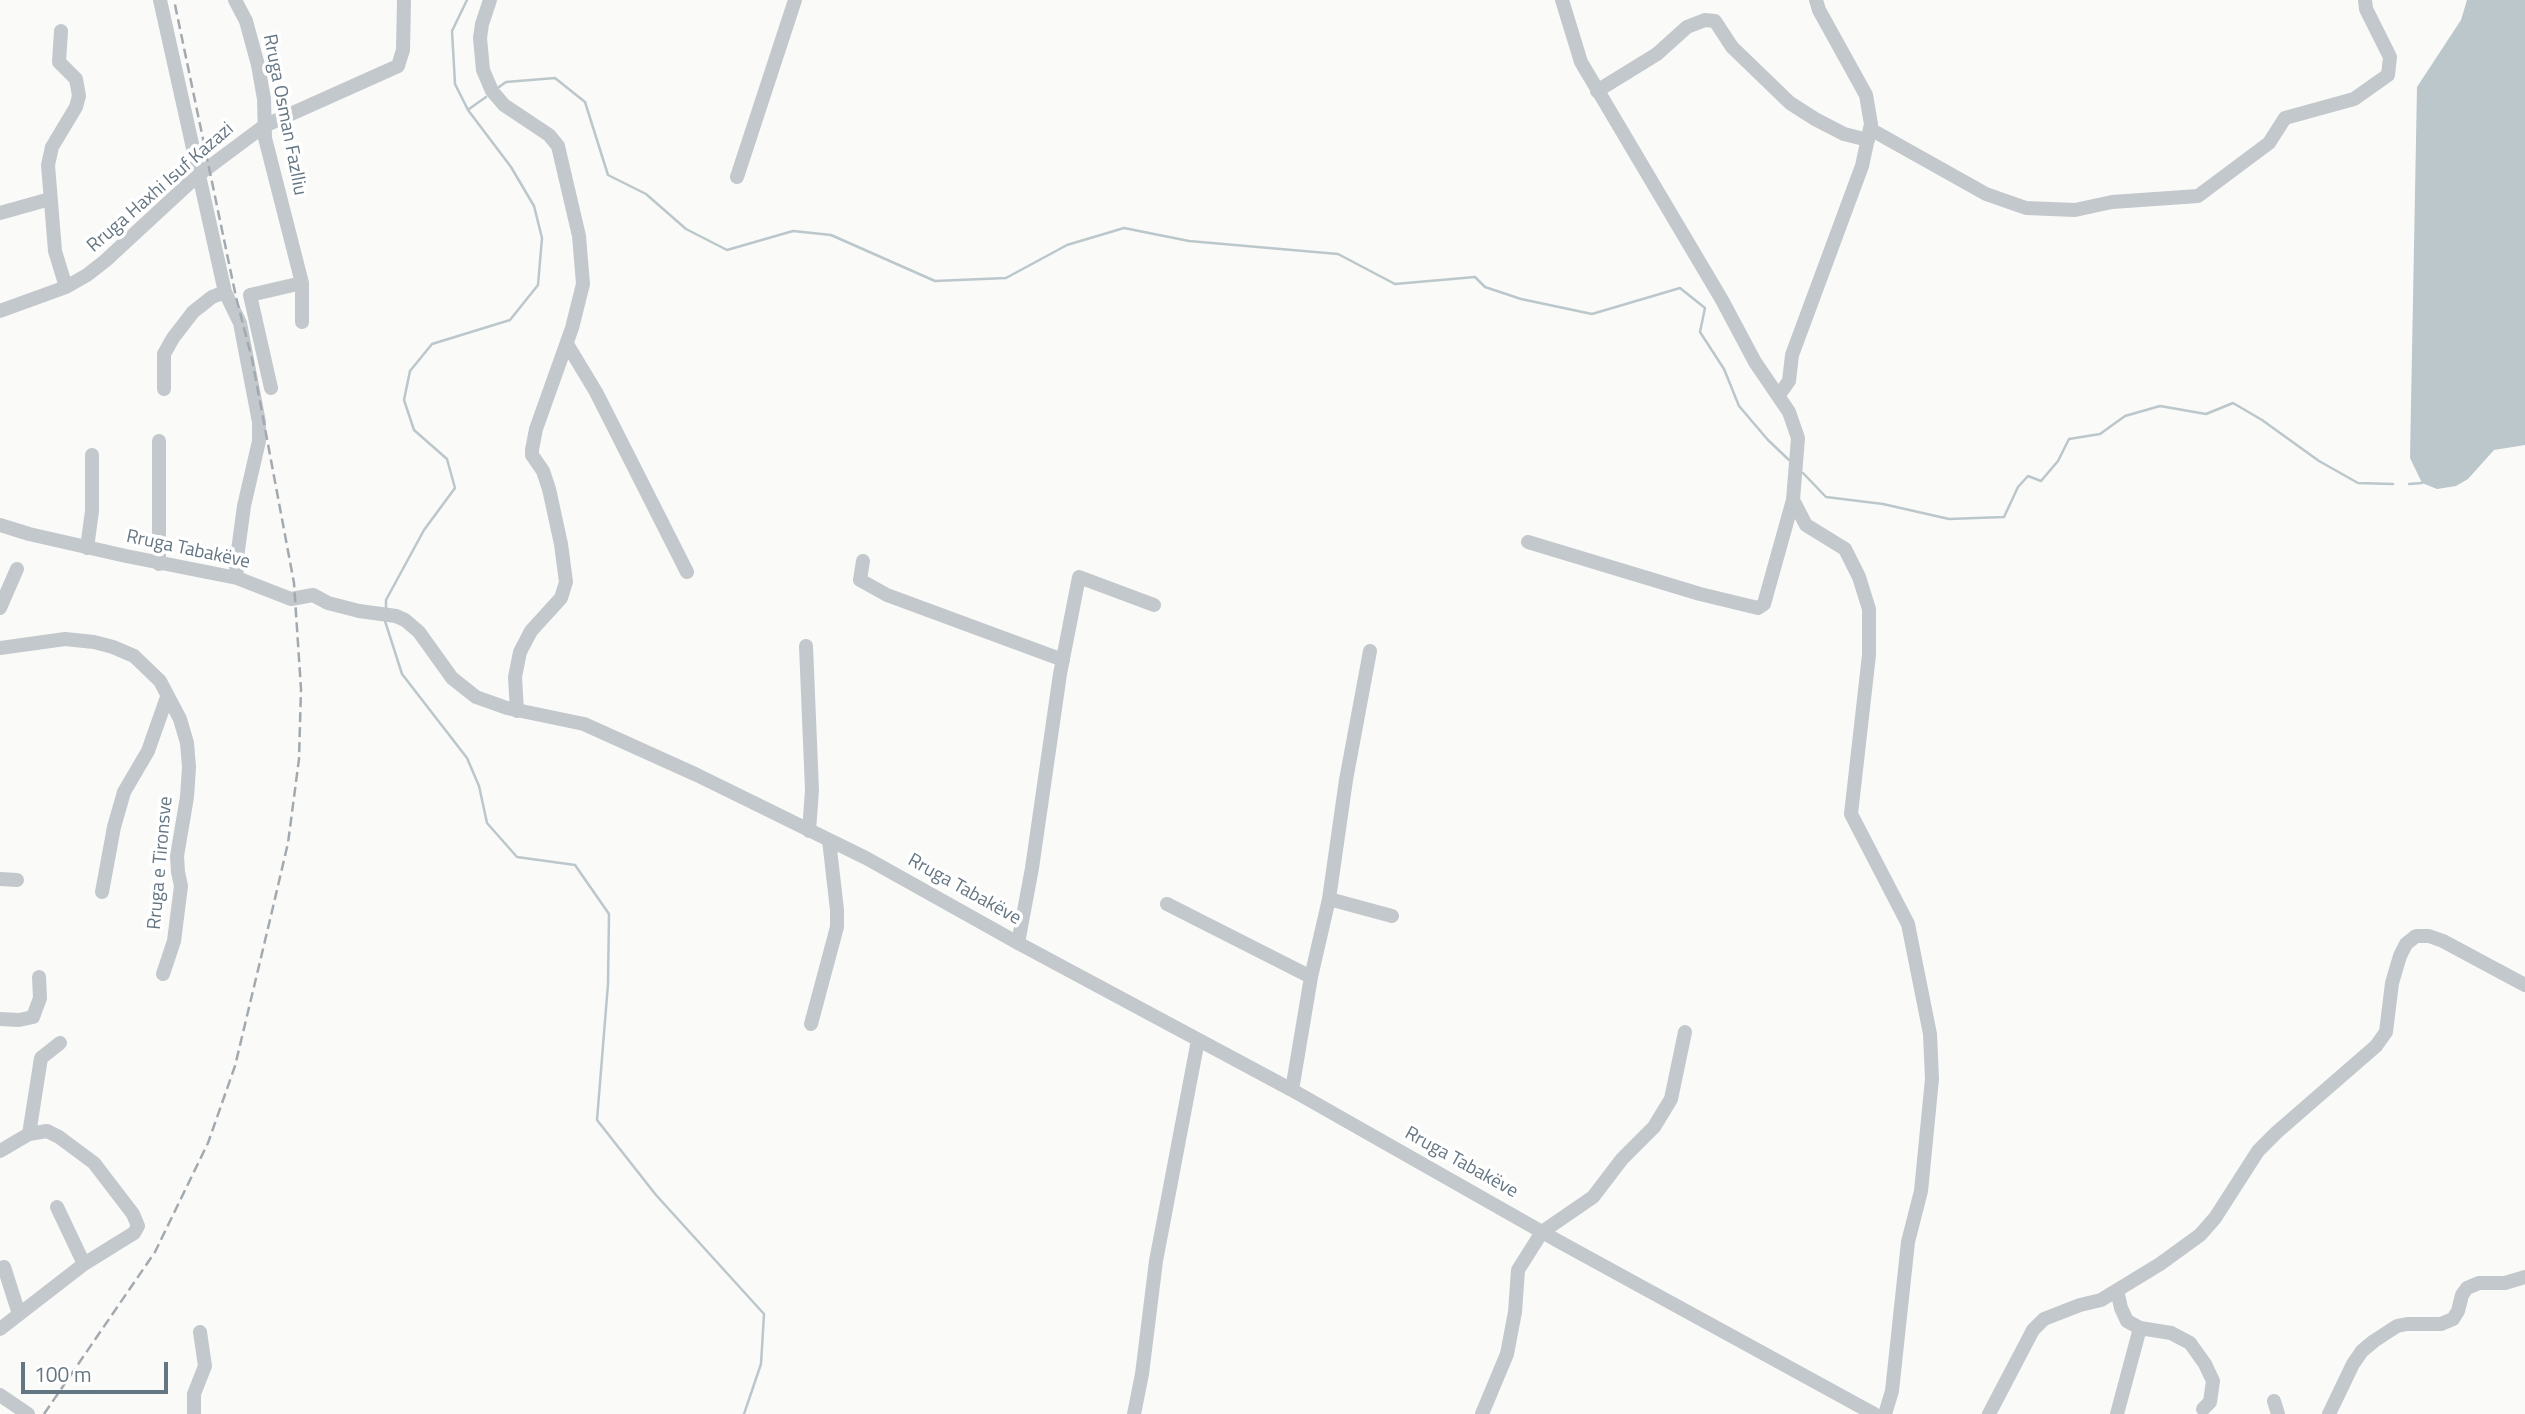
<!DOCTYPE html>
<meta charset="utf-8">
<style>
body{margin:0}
#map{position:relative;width:2525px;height:1414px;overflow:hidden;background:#fafaf8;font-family:"Titillium Web",sans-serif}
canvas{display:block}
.scale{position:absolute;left:21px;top:1362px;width:147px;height:32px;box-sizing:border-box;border:4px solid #657683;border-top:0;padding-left:9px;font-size:21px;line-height:24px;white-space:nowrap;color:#657683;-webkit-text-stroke:5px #fff;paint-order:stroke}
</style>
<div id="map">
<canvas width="2525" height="1414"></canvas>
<div class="scale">100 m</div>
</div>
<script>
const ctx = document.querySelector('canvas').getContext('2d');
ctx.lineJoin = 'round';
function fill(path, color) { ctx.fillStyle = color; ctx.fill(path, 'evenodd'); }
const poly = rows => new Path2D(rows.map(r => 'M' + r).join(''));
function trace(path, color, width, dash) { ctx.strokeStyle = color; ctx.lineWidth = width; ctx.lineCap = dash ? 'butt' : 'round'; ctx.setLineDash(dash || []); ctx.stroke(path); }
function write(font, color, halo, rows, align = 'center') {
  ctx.font = font + ' "Titillium Web",sans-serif'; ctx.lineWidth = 7; ctx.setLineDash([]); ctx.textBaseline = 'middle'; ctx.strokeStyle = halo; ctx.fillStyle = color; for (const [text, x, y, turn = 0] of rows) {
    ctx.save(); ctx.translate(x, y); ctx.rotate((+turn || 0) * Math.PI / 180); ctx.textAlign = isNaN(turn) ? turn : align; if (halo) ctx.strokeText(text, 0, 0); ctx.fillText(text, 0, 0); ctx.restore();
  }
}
const water = poly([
 [2467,0,2525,0,2525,445,2494,450,2468,479,2456,486,2437,489,2422,483,2410,458,2417,87,2461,20]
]);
const stream = poly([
 [499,87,506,82,555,78,585,102,608,175,646,194,686,229,727,250,793,231,831,235,935,281,1006,278,1067,245,1124,228,1189,241,1338,254,1395,284,1475,277,1485,287,1521,299,1592,314,1680,288,1705,308,1700,332,1724,369,1739,406,1768,440,1789,460],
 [469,109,486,97],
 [1803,473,1826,497,1883,504,1949,519,2004,517,2018,487,2028,476,2041,481,2058,461,2069,439,2100,434,2125,416,2160,406,2206,414,2233,403,2262,420,2319,461,2358,483,2393,484],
 [2409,484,2422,483],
 [386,611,386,600,424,530,455,488,447,459,414,430,404,400,410,371,432,344,510,320,538,285,542,238,534,206,511,167,468,110,455,84,452,31,467,0],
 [385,621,402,674,467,758,479,786,487,823,517,857,575,865,609,914,608,984,597,1120,656,1195,764,1314,761,1364,744,1414]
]);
const minor = poly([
 [160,0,225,292,240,323,259,422,259,441,244,506,236,565,237,578],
 [235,0,246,21,258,65,264,99,265,138,302,283,302,322],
 [490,0,482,24,480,38,483,70,492,91,504,105,549,135,558,146,579,236,583,284,572,328,536,429,532,450,532,455,543,471,549,489,561,544,566,582,561,598,531,631,520,652,515,677,517,711],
 [1562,0,1581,62,1722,300,1755,362,1789,412,1798,438,1793,500,1806,525,1845,549,1859,577,1869,609,1869,655,1851,814,1908,924,1930,1034,1932,1079,1921,1191,1908,1242,1892,1391,1885,1414],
 [61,31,59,62,76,79,79,96,76,107,52,147,48,165,55,251,66,287],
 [1597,91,1657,54,1687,27,1705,20,1715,21,1732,47,1790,103,1815,119,1844,134,1868,140],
 [1870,129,1986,194,2026,208,2075,210,2112,202,2198,196,2269,143,2285,118,2354,99,2388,75,2390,57,2366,9,2365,0],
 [737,177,795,0],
 [0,213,50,199],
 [0,311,66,287,87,275,105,261,197,176,264,126,398,66,403,50,404,0],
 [567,344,596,392,687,572],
 [271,388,250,295,302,283],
 [164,389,164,354,173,338,193,312,212,297,225,292],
 [1779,395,1789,381,1792,355,1862,166,1871,124,1866,95,1819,10,1816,0],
 [159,441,159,564],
 [0,525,29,534,126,556,237,578,291,599,313,595,328,603,359,611,396,616,405,620,419,632,452,678,476,697,507,708,584,724,697,775,866,858,1018,943,1292,1090,1558,1241,1874,1414],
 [1528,542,1700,594,1758,608,1764,604,1793,500],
 [87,548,92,511,92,455],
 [863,561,860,580,887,595,1063,660],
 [0,608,17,569],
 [806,646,812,790,809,831],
 [0,648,65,639,94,642,113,647,134,656,160,681,180,719,187,743,189,767,187,797,177,856,178,872,181,886,174,941,163,974],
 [0,879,17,880],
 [102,892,114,827,124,792,148,751,167,697],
 [1329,899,1346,780,1370,651],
 [1167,904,1311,977],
 [1018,943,1032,868,1060,674,1079,577,1154,605],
 [0,1019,19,1020,33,1017,40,998,39,977],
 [811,1024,837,927,837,910,829,840],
 [1292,1090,1311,977,1329,899,1392,916],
 [29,1134,41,1058,60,1043],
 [0,1151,29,1134,47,1131,59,1137,94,1163,133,1214,138,1226,134,1233,84,1264,0,1329],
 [57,1207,84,1264],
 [4,1267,19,1314],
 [2117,1290,2121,1308,2127,1321,2140,1328],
 [0,1395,28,1414],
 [2274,1401,2278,1414],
 [194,1414,194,1394,205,1366,200,1332],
 [1134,1414,1142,1374,1156,1261,1198,1040],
 [1482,1414,1507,1354,1515,1312,1518,1270,1542,1232,1593,1197,1622,1159,1654,1127,1671,1099,1685,1032],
 [1989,1414,2033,1330,2044,1319,2080,1305,2101,1300,2160,1264,2200,1235,2215,1218,2258,1151,2277,1132,2376,1046,2386,1032,2392,983,2400,956,2406,944,2416,936,2429,936,2443,941,2525,985],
 [2117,1414,2140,1328,2171,1333,2190,1343,2205,1364,2213,1381,2210,1402,2203,1409],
 [2329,1414,2353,1364,2362,1351,2374,1341,2397,1326,2407,1324,2441,1324,2453,1319,2458,1311,2462,1295,2467,1288,2479,1283,2505,1283,2525,1277]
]);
const rail = poly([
 [44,1414,155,1252,208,1143,235,1066,269,924,288,843,299,759,301,689,294,583,252,359,236,297,174,0]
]);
const streetNames = [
 ["Rruga Osman Fazlliu",284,115,79],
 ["Rruga Haxhi Isuf Kazazi",161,188,-41],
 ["Rruga Tabakëve",188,550,12],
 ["Rruga e Tironsve",161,863,-85],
 ["Rruga Tabakëve",964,890,29],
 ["Rruga Tabakëve",1461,1163,29]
];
fill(water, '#bbc7cb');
trace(stream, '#bbc7cb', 2.5);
trace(minor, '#c3c8cc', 14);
trace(rail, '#a2aab0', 2.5, [10, 5]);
write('19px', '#657683', '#fff', streetNames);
</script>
